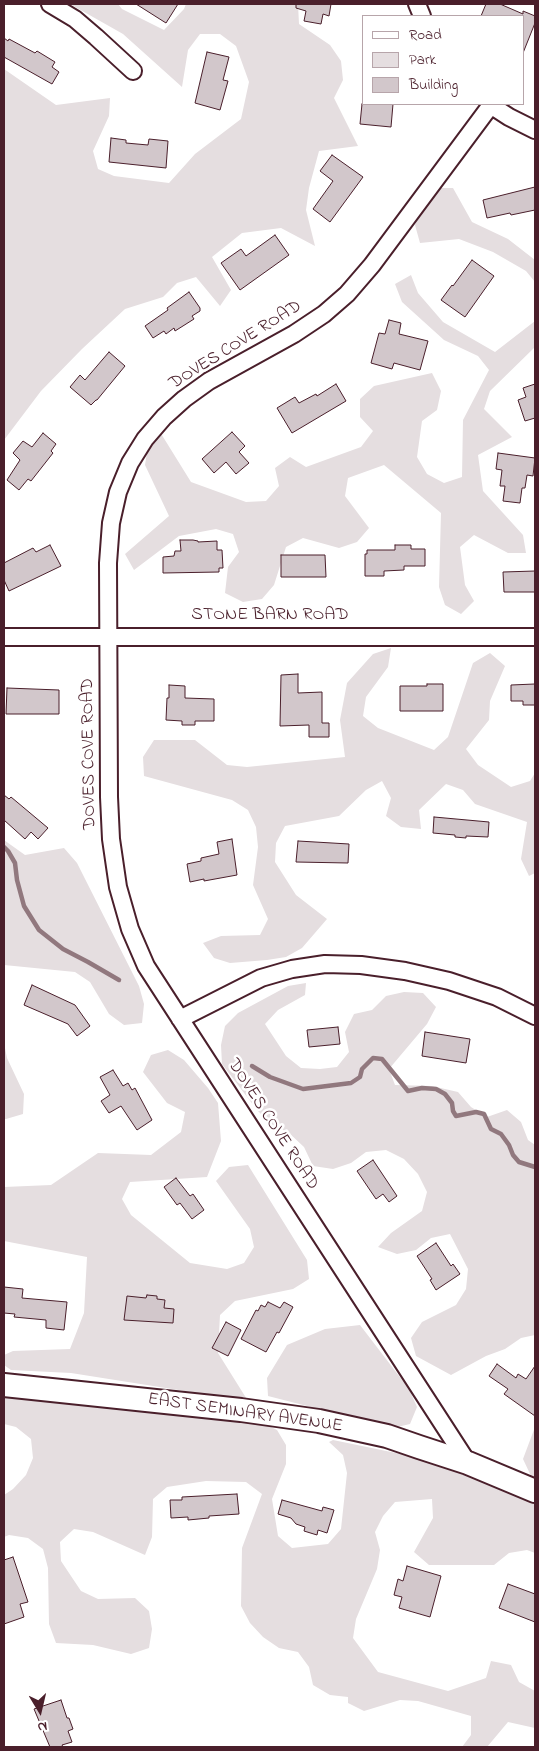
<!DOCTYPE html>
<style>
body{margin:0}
#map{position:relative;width:539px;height:1751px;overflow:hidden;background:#fff;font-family:"Indie Flower",sans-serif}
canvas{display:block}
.frame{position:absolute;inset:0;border:5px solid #4a1f2b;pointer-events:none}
.legend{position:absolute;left:362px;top:15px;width:162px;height:90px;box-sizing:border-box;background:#fff;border:1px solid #b7a5aa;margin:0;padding:6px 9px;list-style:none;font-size:15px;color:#4a1f2b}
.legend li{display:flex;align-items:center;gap:10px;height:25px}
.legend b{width:25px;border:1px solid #b7a5aa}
.north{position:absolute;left:15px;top:1686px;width:50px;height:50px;-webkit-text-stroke:4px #fff;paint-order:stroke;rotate:171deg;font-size:14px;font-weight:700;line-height:20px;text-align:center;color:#4a1f2b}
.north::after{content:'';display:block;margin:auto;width:18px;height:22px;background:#4a1f2b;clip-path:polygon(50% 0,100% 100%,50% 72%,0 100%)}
</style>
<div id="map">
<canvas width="539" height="1751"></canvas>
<div class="frame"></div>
<ul class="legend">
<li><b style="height:6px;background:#fff"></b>Road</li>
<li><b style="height:14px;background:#e5dee0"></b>Park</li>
<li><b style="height:14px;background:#d2c7cb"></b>Building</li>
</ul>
<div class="north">N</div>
</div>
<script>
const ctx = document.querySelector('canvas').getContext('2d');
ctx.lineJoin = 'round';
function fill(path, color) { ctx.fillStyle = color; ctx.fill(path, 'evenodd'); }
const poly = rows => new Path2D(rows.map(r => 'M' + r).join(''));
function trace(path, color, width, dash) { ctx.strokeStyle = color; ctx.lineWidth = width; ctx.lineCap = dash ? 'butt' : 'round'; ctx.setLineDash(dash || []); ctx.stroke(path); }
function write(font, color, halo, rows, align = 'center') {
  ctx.font = font + ' "Indie Flower",sans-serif'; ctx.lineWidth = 5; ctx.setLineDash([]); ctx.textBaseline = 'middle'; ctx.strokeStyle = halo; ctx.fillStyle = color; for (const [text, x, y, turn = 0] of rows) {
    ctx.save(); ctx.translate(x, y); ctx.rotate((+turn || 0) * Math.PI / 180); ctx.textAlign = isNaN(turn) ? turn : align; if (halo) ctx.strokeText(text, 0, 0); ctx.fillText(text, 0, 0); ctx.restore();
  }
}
const green = poly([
 [70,4,118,4,122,9,164,30,184,9,186,4,298,4,299,24,330,45,341,61,343,80,334,98,358,146,319,151,309,188,306,210,315,246,281,228,242,233,212,257,231,290,220,306,196,277,177,283,163,297,125,309,82,349,41,391,4,440,4,69,56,105,110,98,109,116,93,151,98,169,114,176,169,183,195,154,241,119,249,82,236,46,220,34,200,34,188,50,182,87,123,34],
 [433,188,453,188,472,222,508,239,535,260,535,282,526,271,493,252,459,239,420,243,415,225,422,203],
 [411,275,418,293,443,322,495,352,535,321,535,347,490,391,484,409,512,437,478,455,483,491,523,535,526,553,508,553,474,535,460,547,465,585,474,601,461,614,445,605,439,587,441,513,384,465,348,478,345,496,369,528,357,542,339,548,303,538,286,547,274,585,262,599,243,602,225,593,228,567,239,552,233,534,216,529,179,536,134,570,125,554,169,516,145,465,148,446,160,432,191,482,246,502,266,501,279,486,275,468,290,457,306,467,361,447,373,431,360,417,360,399,374,386,432,373,441,391,437,410,422,421,417,457,427,474,444,483,462,477,463,420,489,370,478,356,444,340,402,302,395,284],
 [391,648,388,667,366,697,363,716,378,728,434,750,448,737,473,663,490,653,505,666,490,701,489,720,466,749,478,765,511,787,530,781,535,773,535,873,529,876,521,859,527,822,475,804,463,790,446,784,419,810,421,829,401,827,386,816,391,798,382,781,366,790,339,816,285,826,276,843,275,862,296,895,327,919,302,948,286,957,267,960,230,963,214,958,203,943,221,936,260,935,268,919,253,885,258,847,256,827,248,810,232,800,144,776,143,757,154,740,195,740,227,765,247,767,345,757,340,720,347,683,373,654],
 [4,840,25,855,64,848,77,863,139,986,144,1004,142,1023,124,1025,109,1014,90,982,75,972,4,965],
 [306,983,305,995,278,1010,265,1024,286,1056,301,1068,320,1069,337,1067,349,1052,345,1032,354,1014,372,1010,386,996,404,992,423,993,436,1007,427,1024,389,1069,395,1085,432,1086,458,1092,471,1107,487,1117,507,1110,521,1122,528,1140,535,1145,535,1335,521,1338,505,1349,486,1356,451,1375,416,1356,411,1338,422,1322,456,1305,466,1289,468,1269,450,1234,431,1238,416,1250,397,1254,378,1247,391,1233,422,1211,427,1192,418,1174,404,1159,386,1150,366,1152,351,1163,333,1169,313,1166,304,1147,289,1133,271,1124,257,1110,222,1064,221,1045,225,1026,238,1013,288,986],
 [4,1043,7,1058,24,1094,23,1114,6,1119,4,1119],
 [168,1050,184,1060,208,1088,218,1103,221,1141,207,1177,130,1182,122,1199,131,1215,190,1263,227,1269,244,1263,254,1247,250,1229,216,1181,229,1167,248,1165,307,1260,309,1279,293,1289,235,1301,220,1315,218,1353,248,1401,71,1373,11,1370,4,1365,4,1355,13,1351,70,1349,84,1313,87,1257,4,1241,4,1187,51,1185,98,1153,151,1155,181,1132,185,1112,167,1103,143,1072,151,1055],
 [360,1325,409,1389,417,1407,410,1424,393,1428,268,1396,267,1378,287,1345,325,1329],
 [4,1394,261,1422,277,1430,286,1445,286,1464,272,1499,278,1536,292,1548,328,1544,341,1529,347,1473,343,1455,329,1442,333,1440,425,1459,535,1499,535,1553,527,1550,509,1553,494,1565,429,1565,414,1552,433,1518,432,1499,395,1502,383,1516,375,1532,380,1550,377,1569,356,1619,353,1638,378,1672,448,1691,486,1678,491,1661,511,1665,519,1682,535,1691,535,1728,508,1722,487,1747,462,1747,471,1735,471,1716,418,1701,400,1700,364,1711,348,1703,348,1697,330,1695,313,1685,309,1667,298,1652,279,1648,263,1637,250,1623,241,1606,242,1548,262,1494,246,1482,206,1481,167,1487,153,1499,152,1537,145,1555,93,1532,74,1529,60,1542,61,1561,81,1591,98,1599,135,1598,149,1611,152,1629,149,1648,131,1654,93,1645,56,1643,49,1624,48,1568,43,1549,28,1538,9,1535,4,1537,4,1495,13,1489,26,1475,33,1458,31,1439,16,1427,4,1424],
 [535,1427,535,1478,531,1476,523,1459]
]);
const stream = poly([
 [4,847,8,851,15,863,17,880,24,906,39,930,63,949,88,962,119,980],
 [252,1066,270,1077,303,1089,351,1083,360,1077,362,1069,373,1058,382,1059,408,1091,422,1088,436,1089,445,1094,452,1103,453,1111,456,1116,476,1112,484,1114,491,1129,501,1134,509,1145,513,1155,519,1162,535,1167]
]);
const building = poly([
 [136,4,178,4,166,23,136,4],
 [296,4,331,4,329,16,323,14,321,24,304,21,306,11,296,8,296,4],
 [486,4,500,4,523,14,523,11,535,16,535,23,523,53,523,16,481,16,486,4],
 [4,38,8,41,9,39,35,53,37,51,55,62,52,67,59,72,52,84,4,57,4,38],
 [207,52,229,57,223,80,228,81,220,110,195,103,207,52],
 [362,104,393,104,391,127,360,124,362,104],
 [111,138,126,140,126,143,148,145,149,139,168,141,166,168,109,162,111,138],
 [332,155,363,177,330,222,313,209,333,181,320,171,332,155],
 [535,187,535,210,511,215,510,213,487,218,483,200,535,187],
 [275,235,289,255,240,290,221,263,241,249,246,256,275,235],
 [472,260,494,276,465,317,441,300,452,285,453,286,472,260],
 [189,292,200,308,200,311,192,316,194,319,175,331,174,328,166,334,164,331,153,338,145,326,168,310,167,308,189,292],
 [389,320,401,323,399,334,428,341,420,370,394,363,392,369,371,363,379,333,385,334,389,320],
 [109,352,125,366,97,400,96,400,91,405,70,387,80,375,85,380,109,352],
 [336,384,346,401,292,433,277,408,295,397,299,403,316,394,317,396,336,384],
 [535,384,535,418,525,421,518,400,526,397,523,388,535,384],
 [232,432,245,446,239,452,249,463,236,474,226,462,214,473,202,459,232,432],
 [43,433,56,444,51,451,53,453,31,481,28,479,19,490,7,480,20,460,13,453,23,441,32,447,43,433],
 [498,453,535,458,533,476,527,475,525,488,522,488,520,503,503,501,505,486,500,486,502,470,496,469,498,453],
 [180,540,193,540,198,541,198,542,217,541,217,550,222,550,223,568,219,568,219,572,163,573,163,557,174,556,175,551,181,551,180,540],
 [50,545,61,566,9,591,4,580,4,563,33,548,36,552,50,545],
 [395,545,411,545,411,549,425,549,425,566,404,566,404,570,384,571,384,576,365,576,365,554,367,554,367,550,395,550,395,545],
 [281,555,325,555,326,577,281,577,281,555],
 [535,571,535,592,504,592,503,572,535,571],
 [298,674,298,693,322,692,322,723,329,723,329,737,309,737,309,725,280,726,281,675,298,674],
 [427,684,443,684,443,711,400,711,400,686,427,686,427,684],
 [535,684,535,705,523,705,523,701,511,701,511,685,535,684],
 [169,685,185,686,185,698,214,699,214,721,195,721,195,725,182,725,182,721,166,720,167,698,169,698,169,685],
 [7,688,59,690,59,714,6,714,7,688],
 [4,795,9,799,11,797,48,828,38,839,31,832,25,839,4,820,4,795],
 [434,817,489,822,488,837,466,836,466,838,455,837,455,835,433,833,434,817],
 [232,839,237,875,204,881,204,879,190,882,187,864,201,861,201,858,219,854,217,842,232,839],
 [298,841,349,844,348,863,296,862,298,841],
 [32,985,75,1005,90,1026,77,1036,68,1024,24,1005,32,985],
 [338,1027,340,1044,309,1047,307,1030,338,1027],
 [425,1032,470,1039,466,1063,422,1056,425,1032],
 [113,1070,123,1086,128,1083,132,1090,135,1088,152,1120,137,1130,121,1106,109,1113,101,1101,110,1095,100,1077,113,1070],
 [373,1160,397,1196,389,1202,383,1194,376,1199,357,1171,373,1160],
 [176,1178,190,1196,193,1194,204,1210,192,1219,180,1203,177,1205,164,1187,176,1178],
 [436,1243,451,1266,453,1264,460,1274,436,1290,430,1280,432,1279,417,1256,436,1243],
 [4,1287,23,1289,22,1298,67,1302,64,1330,46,1328,46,1320,14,1317,15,1314,4,1313,4,1287],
 [147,1295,157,1296,157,1299,165,1300,164,1308,174,1309,173,1323,124,1320,127,1296,146,1298,147,1295],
 [268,1302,280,1308,284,1302,293,1307,279,1333,277,1332,266,1352,241,1339,256,1310,258,1311,261,1305,265,1307,268,1302],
 [226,1322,241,1330,228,1356,212,1348,226,1322],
 [497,1364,516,1378,518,1374,526,1379,535,1366,535,1416,504,1394,508,1389,489,1376,497,1364],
 [237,1494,239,1514,209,1516,209,1518,188,1520,188,1517,171,1518,170,1500,182,1500,182,1497,237,1494],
 [282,1500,322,1511,323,1507,334,1510,327,1533,318,1530,317,1535,304,1531,305,1527,296,1524,291,1518,278,1514,282,1500],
 [13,1557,28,1602,20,1604,24,1617,4,1624,4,1560,13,1557],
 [407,1566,441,1576,430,1617,399,1608,402,1597,394,1595,398,1579,403,1581,407,1566],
 [508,1584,535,1594,535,1622,499,1608,508,1584],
 [61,1700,67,1718,69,1718,73,1729,68,1731,72,1742,62,1745,63,1747,50,1747,34,1709,61,1700]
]);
const street = poly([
 [50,4,75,19,96,37,133,71],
 [417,4,422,16],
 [489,104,509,117,535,130],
 [4,637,535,637],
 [180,1019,261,978,292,969,325,964,361,965,405,971,449,981,497,997,535,1016],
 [468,1463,146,966,130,929,118,887,111,839,109,797,108,563,111,523,118,492,130,463,145,439,164,417,184,399,209,381,294,334,324,314,347,294,372,265,491,105]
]);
const secondary = poly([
 [4,1385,241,1410,319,1421,387,1436,419,1447,468,1463,535,1491]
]);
const streetNames = [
 ["DOVES COVE ROAD",236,346,-32],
 ["STONE BARN ROAD",270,616],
 ["DOVES COVE ROAD",90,754,-91],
 ["DOVES COVE ROAD",272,1125,57],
 ["EAST SEMINARY AVENUE",245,1414,8]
];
fill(green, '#e5dee0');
trace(stream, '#91787e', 4.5);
fill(building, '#d2c7cb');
trace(building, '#4a1f2b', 1);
trace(street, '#4a1f2b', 20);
trace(secondary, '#4a1f2b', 26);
trace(street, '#fff', 16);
trace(secondary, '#fff', 22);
write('18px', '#4a1f2b', '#fff', streetNames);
</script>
